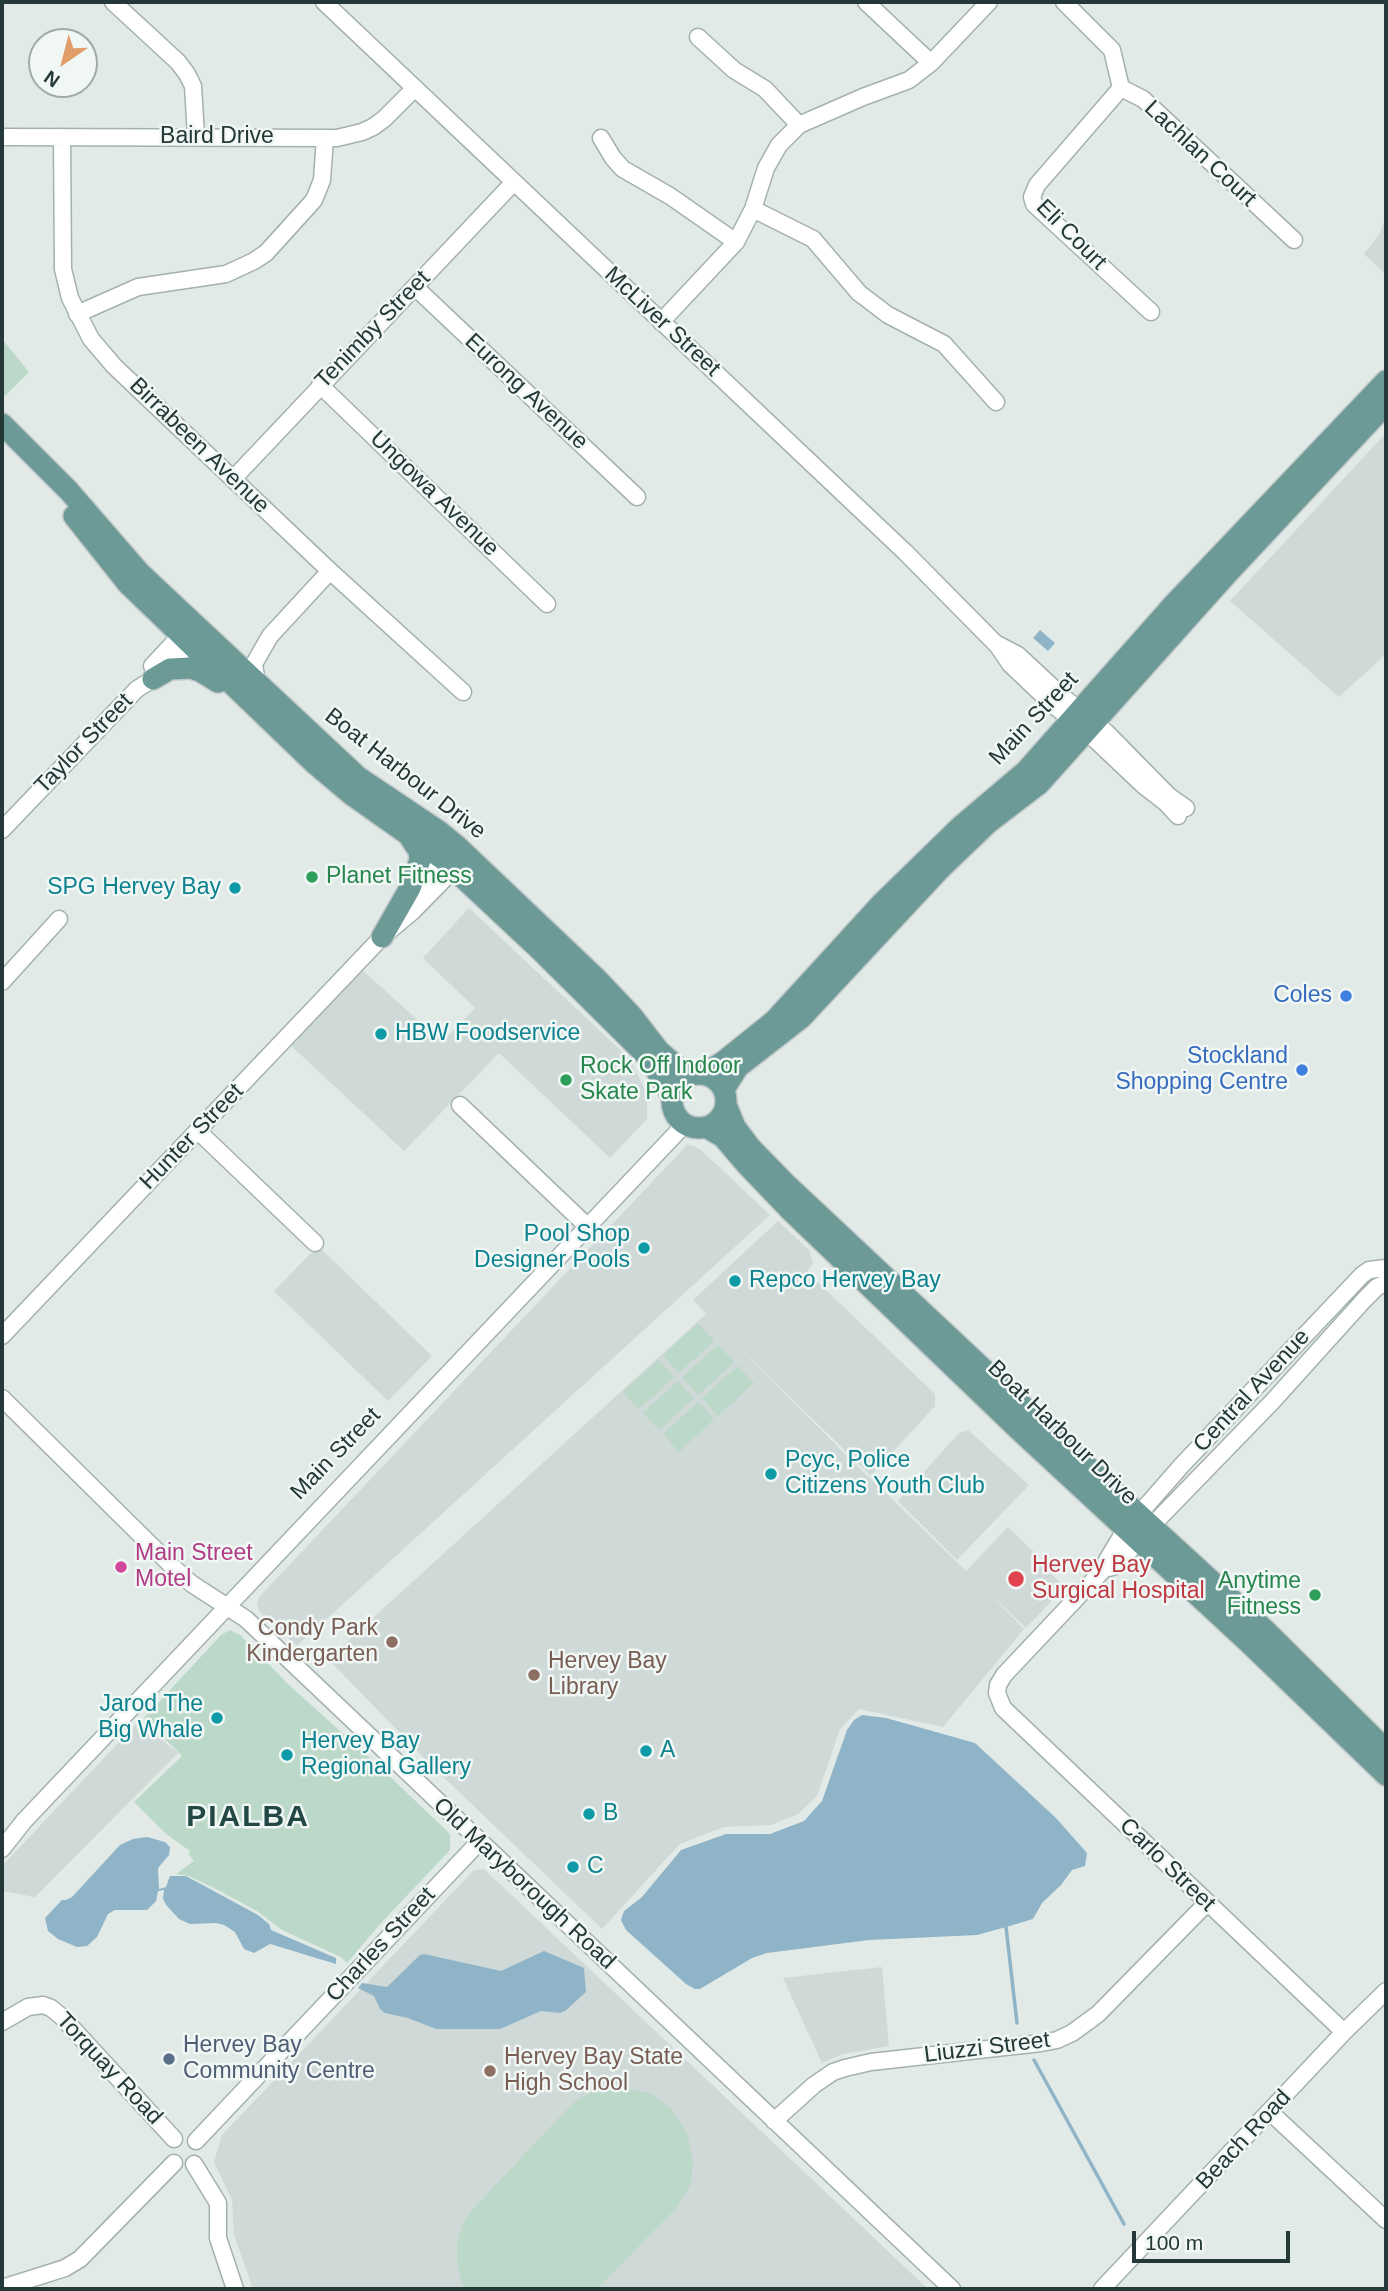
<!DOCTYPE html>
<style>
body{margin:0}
#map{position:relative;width:1388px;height:2291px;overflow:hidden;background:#e1eae7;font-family:Helvetica,sans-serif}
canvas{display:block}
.frame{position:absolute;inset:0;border:4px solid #233837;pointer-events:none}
.north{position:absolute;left:28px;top:28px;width:70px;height:70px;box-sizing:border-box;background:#f1f7f5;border:2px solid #9faba9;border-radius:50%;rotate:215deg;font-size:19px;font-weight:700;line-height:28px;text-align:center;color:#233837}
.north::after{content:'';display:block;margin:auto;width:24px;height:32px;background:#e19e68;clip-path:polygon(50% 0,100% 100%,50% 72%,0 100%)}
.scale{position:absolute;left:1132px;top:2231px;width:158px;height:32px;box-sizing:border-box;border:4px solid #233837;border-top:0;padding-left:9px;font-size:21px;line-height:24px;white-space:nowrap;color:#233837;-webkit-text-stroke:5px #f1f7f5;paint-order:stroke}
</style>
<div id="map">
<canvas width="1388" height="2291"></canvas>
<div class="frame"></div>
<div class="north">N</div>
<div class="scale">100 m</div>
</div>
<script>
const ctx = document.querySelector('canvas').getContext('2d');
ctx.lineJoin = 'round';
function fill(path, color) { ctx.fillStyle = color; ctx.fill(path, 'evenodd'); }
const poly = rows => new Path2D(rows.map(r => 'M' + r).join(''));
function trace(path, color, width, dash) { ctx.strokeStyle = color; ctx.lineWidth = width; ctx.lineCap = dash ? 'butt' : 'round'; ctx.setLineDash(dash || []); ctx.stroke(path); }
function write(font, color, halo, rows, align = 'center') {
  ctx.font = font + ' Helvetica,sans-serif'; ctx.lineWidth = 5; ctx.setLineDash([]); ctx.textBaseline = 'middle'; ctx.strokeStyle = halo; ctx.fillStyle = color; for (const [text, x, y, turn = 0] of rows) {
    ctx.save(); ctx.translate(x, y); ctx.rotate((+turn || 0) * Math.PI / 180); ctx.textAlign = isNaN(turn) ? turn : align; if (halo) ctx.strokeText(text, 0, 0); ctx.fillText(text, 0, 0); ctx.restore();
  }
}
const built = poly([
 [1386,215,1386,275,1364,254,1380,233],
 [1386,433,1386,654,1339,697,1230,601],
 [469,908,629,1058,647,1093,647,1119,610,1158,499,1053,404,1151,288,1043,360,968,442,1042,475,1008,423,958],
 [688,1144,700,1149,770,1215,297,1646,259,1611,257,1604,259,1597],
 [778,1221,809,1250,813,1263,807,1272,935,1394,935,1406,871,1476,733,1341,858,1467,886,1493,966,1571,1008,1527,1038,1556,1035,1559,1065,1587,1026,1628,986,1590,1024,1629,943,1727,859,1709,840,1729,817,1796,798,1814,771,1825,724,1827,680,1844,602,1929,432,1766,328,1659,706,1314,693,1300],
 [318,1246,432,1356,388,1401,274,1291],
 [968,1430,1029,1485,957,1560,898,1501,959,1433],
 [139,1721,178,1753,35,1897,2,1891,2,1866],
 [484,1869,928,2289,253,2289,234,2235,232,2200,214,2162,222,2135,474,1870],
 [882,1967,889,2046,843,2054,822,2063,783,1978]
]);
const green = poly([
 [2,339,29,372,5,396,2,393],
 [698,1323,714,1341,679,1373,663,1355],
 [718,1345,734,1362,698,1395,682,1377],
 [658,1360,674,1377,639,1409,623,1392],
 [738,1366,754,1383,718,1416,702,1398],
 [678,1381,694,1398,659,1430,643,1413],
 [698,1402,714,1419,679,1452,663,1434],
 [230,1630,240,1635,289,1685,379,1766,450,1834,450,1850,381,1923,347,1963,341,1957,282,1930,257,1911,220,1891,189,1876,176,1874,194,1861,189,1855,190,1851,165,1833,134,1802,182,1756,144,1718,221,1635],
 [620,2087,652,2094,671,2109,687,2133,693,2162,691,2183,678,2206,597,2289,464,2289,457,2264,457,2243,464,2221,471,2211,574,2102,595,2090]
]);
const water = poly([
 [1040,630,1055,643,1048,651,1033,638],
 [862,1715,886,1718,975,1743,1056,1818,1087,1853,1085,1866,1072,1870,1061,1885,1042,1903,1033,1919,1006,1927,977,1935,869,1940,767,1953,752,1958,700,1989,695,1989,686,1984,626,1930,621,1920,624,1911,642,1897,681,1850,726,1834,770,1834,804,1821,822,1801,847,1730,854,1720],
 [147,1837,165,1842,170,1847,169,1855,158,1868,159,1889,166,1887,170,1876,186,1876,258,1915,269,1924,271,1930,336,1958,336,1964,270,1944,254,1953,244,1949,235,1932,224,1925,216,1923,190,1924,179,1919,167,1906,163,1899,164,1890,158,1891,156,1901,147,1910,115,1910,108,1914,97,1937,87,1946,77,1947,58,1939,48,1931,45,1918,62,1900,66,1900,72,1897,120,1845,133,1839],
 [544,1951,584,1968,586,1992,565,2011,560,2013,541,2011,500,2029,436,2029,408,2018,385,2013,380,2009,374,1996,358,1988,362,1983,387,1987,420,1955,424,1954,501,1971]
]);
const stream = poly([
 [1006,1927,1017,2023],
 [1034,2060,1124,2224]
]);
const minor = poly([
 [113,2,178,62,187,74,193,86,196,136],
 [324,2,905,552,997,645,1010,664,1052,704,1087,732,1144,786,1166,803,1178,816],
 [866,2,931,63],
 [1064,2,1112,50,1121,88,1143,99,1294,240],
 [698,37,734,70,765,89,799,125],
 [1121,88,1037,185,1032,197,1034,204,1151,312],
 [2,137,337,138,362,132,373,127,384,119,415,88],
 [62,137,63,269,70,298,91,339,114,366,330,571,463,692],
 [601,138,613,158,623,169,670,196,736,242],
 [753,209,813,239,859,293,888,315,944,344,996,402],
 [415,287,637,497],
 [77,314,138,287,226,274,254,261,266,253,314,200,322,180,325,138],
 [661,322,736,242,753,209,766,168,779,145,799,125,863,97,909,80,931,63,989,2],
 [320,385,547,604],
 [233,479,514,182],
 [999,645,1018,655,1062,696,1107,733,1169,796,1186,808],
 [152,666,180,636,191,629],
 [257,683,254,664,270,636,330,571],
 [2,830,137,689,153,679,181,652,193,635],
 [410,898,430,873,451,852],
 [2,982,59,919],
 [460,1105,588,1227],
 [198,1131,315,1243],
 [2,1336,382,937,413,911,460,863],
 [2,1398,175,1569,192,1584,246,1619,952,2289],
 [1104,1569,1113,1567,1124,1558,1137,1541,1272,1402,1364,1300,1377,1287,1386,1283],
 [2,1849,24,1821,685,1124],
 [2,2022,28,2007,43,2005,51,2008,62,2017,174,2139],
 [1344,2032,1003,1708,997,1693,998,1685,1004,1675,1104,1569,1107,1560,1125,1530,1182,1465,1362,1275,1369,1270,1386,1268],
 [1270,2112,1386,2220],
 [774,2121,814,2085,833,2072,845,2068,871,2062,1041,2043,1057,2040,1072,2033,1098,2014,1207,1903],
 [196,2141,479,1842],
 [194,2164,218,2203,218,2238,235,2289],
 [2,2288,65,2268,80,2259,174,2163],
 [1102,2289,1344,2032,1386,1991]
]);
const major = poly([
 [2,424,69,491,140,573,158,590,358,777,440,832,457,846,596,978,632,1016,659,1051,688,1076],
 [74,516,128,584,314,763,352,795,444,860,538,948,648,1057,672,1096],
 [153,679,170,669,191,668,200,671,218,682],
 [382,937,410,888,420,860,419,851,409,836],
 '672 1101a27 27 0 1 1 54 0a27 27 0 1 1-54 0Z',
 [703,1074,723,1062,774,1021,881,904,960,827,1026,771,1174,604,1386,381],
 [724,1089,738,1067,801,1018,939,870,988,823,1039,784,1227,574,1386,404],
 [726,1105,735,1127,750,1147,787,1185,1124,1501,1265,1630,1386,1750],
 [706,1127,723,1137,746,1164,790,1210,1019,1430,1248,1642,1386,1775]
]);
const markers = [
 [312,877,7,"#2e9e5b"],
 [235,888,7,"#0f9aa8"],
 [1346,996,7,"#3f7fe0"],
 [381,1034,7,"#0f9aa8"],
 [1302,1070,7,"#3f7fe0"],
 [566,1080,7,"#2e9e5b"],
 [644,1248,7,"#0f9aa8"],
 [735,1281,7,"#0f9aa8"],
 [771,1474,7,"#0f9aa8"],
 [121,1567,7,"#d1479c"],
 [1016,1579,9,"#e0444e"],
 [1315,1595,7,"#2e9e5b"],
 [392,1642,7,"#8d6e63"],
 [534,1675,7,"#8d6e63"],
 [217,1718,7,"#0f9aa8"],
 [646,1751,7,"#0f9aa8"],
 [287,1755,7,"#0f9aa8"],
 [589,1814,7,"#0f9aa8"],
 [573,1867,7,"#0f9aa8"],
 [169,2059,7,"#5c6f8a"],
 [490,2071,7,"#8d6e63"]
];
const streetNames = [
 ["Baird Drive",217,137],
 ["Lachlan Court",1200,154,43],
 ["Eli Court",1071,235,45],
 ["McLiver Street",662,322,43],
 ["Tenimby Street",373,330,-46],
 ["Eurong Avenue",526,392,43],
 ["Birrabeen Avenue",199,446,44],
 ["Ungowa Avenue",434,494,44],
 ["Main Street",1034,719,-47],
 ["Taylor Street",84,744,-46],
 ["Boat Harbour Drive",405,774,38],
 ["Hunter Street",192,1137,-46],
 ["Central Avenue",1252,1391,-47],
 ["Boat Harbour Drive",1062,1433,44],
 ["Main Street",336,1454,-46],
 ["Carlo Street",1167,1865,44],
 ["Old Maryborough Road",524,1884,43],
 ["Charles Street",381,1945,-47],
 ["Liuzzi Street",987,2048,-7],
 ["Torquay Road",109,2069,47],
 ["Beach Road",1244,2140,-47]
];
const leisureNames = [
 ["Planet Fitness",326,877],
 ["Rock Off Indoor",580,1067],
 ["Skate Park",580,1093],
 ["Anytime",1301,1582,"right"],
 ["Fitness",1301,1608,"right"]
];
const cultureNames = [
 ["SPG Hervey Bay",221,888,"right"],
 ["HBW Foodservice",395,1034],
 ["Pool Shop",630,1235,"right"],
 ["Designer Pools",630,1261,"right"],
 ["Repco Hervey Bay",749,1281],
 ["Pcyc, Police",785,1461],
 ["Citizens Youth Club",785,1487],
 ["Jarod The",203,1705,"right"],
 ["Big Whale",203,1731,"right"],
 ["Hervey Bay",301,1742],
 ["Regional Gallery",301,1768],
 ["A",660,1751],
 ["B",603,1814],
 ["C",587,1867]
];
const shopNames = [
 ["Coles",1332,996],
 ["Stockland",1288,1057],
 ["Shopping Centre",1288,1083]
];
const hotelNames = [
 ["Main Street",135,1554],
 ["Motel",135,1580]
];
const healthNames = [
 ["Hervey Bay",1032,1566],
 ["Surgical Hospital",1032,1592]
];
const educationNames = [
 ["Condy Park",378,1629,"right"],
 ["Kindergarten",378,1655,"right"],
 ["Hervey Bay",548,1662],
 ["Library",548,1688],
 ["Hervey Bay State",504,2058],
 ["High School",504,2084]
];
const serviceNames = [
 ["Hervey Bay",183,2046],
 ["Community Centre",183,2072]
];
const districtNames = [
 ["PIALBA",248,1818]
];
fill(built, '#cfd9d7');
fill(green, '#bcd8c9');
fill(water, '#8fb4c8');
trace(stream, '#8fb4c8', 3.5);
trace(minor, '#a4b1af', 19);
trace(major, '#c1c7c7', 24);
trace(minor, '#fff', 16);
trace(major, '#6b9a97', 21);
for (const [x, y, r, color] of markers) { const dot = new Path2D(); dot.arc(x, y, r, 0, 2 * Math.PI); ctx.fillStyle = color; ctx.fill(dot); trace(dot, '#f1f7f5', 2.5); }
write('23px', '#233837', '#f1f7f5', streetNames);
write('23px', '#27864d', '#f1f7f5', leisureNames, 'left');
write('23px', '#0d838f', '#f1f7f5', cultureNames, 'left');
write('23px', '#366cbe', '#f1f7f5', shopNames, 'right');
write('23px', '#b23c85', '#f1f7f5', hotelNames, 'left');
write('23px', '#be3a42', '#f1f7f5', healthNames, 'left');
write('23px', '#785e54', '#f1f7f5', educationNames, 'left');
write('23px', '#4e5e75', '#f1f7f5', serviceNames, 'left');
ctx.letterSpacing = '2px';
write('bold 30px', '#224846', '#f1f7f5', districtNames);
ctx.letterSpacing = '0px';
</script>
